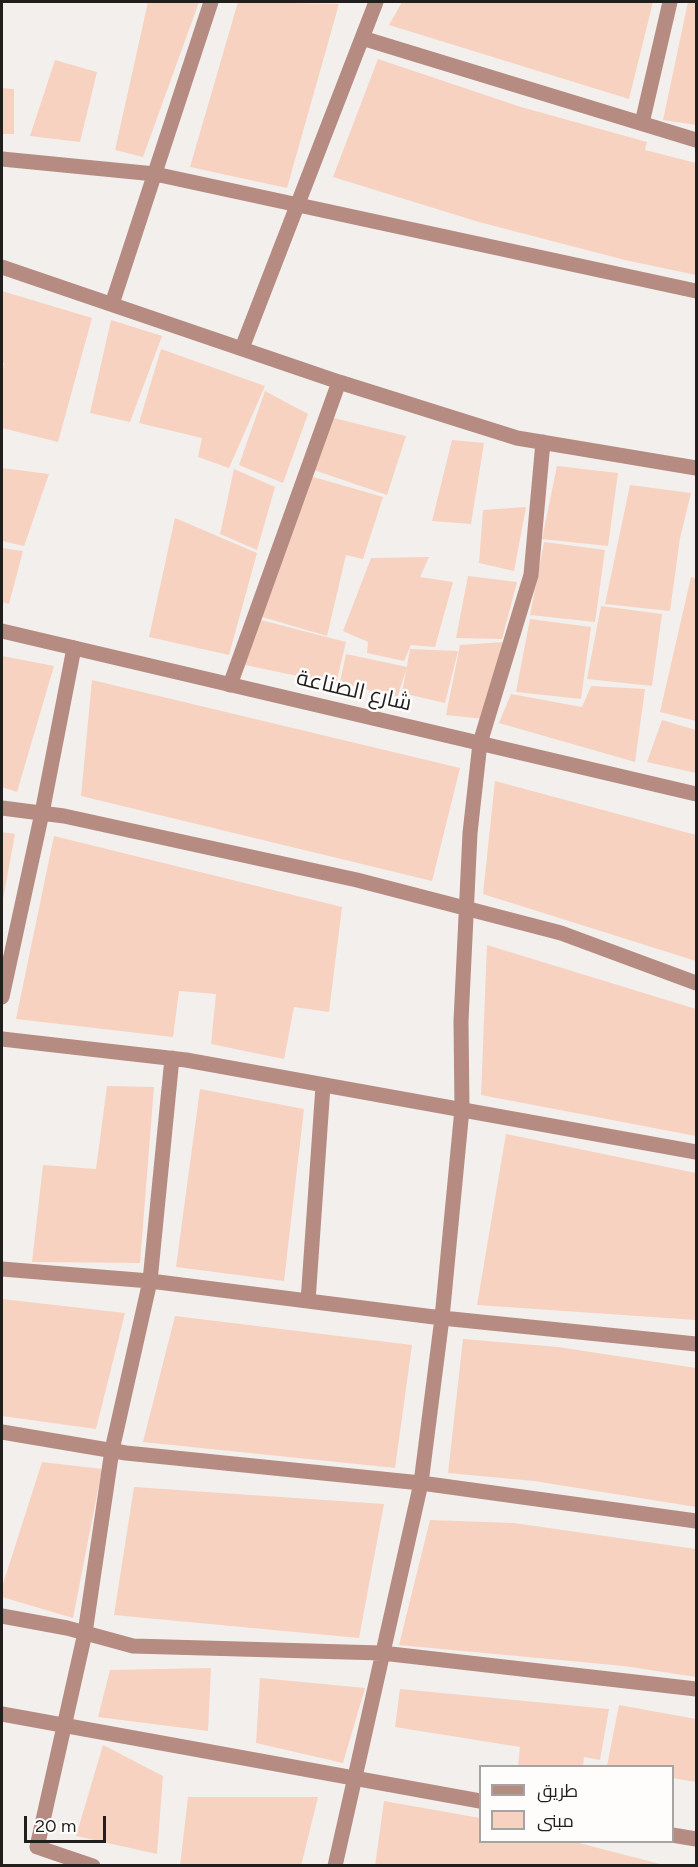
<!DOCTYPE html>
<meta charset="utf-8">
<style>
body{margin:0}
#map{position:relative;width:698px;height:1867px;overflow:hidden;background:#f3efed;font-family:Figtree,Cairo,sans-serif}
canvas{display:block}
.frame{position:absolute;inset:0;border:3px solid #211f1e;pointer-events:none}
.legend{position:absolute;left:479px;top:1765px;width:195px;height:78px;box-sizing:border-box;background:#fffdfc;border:2px solid #a6a4a3;margin:0;padding:8px 10px;list-style:none;font-size:18px;color:#211f1e}
.legend li{display:flex;align-items:center;gap:12px;height:30px}
.legend b{width:30px;border:2px solid #a6a4a3}
.scale{position:absolute;left:24px;top:1816px;width:82px;height:27px;box-sizing:border-box;border:3px solid #211f1e;border-top:0;padding-left:8px;font-size:18px;line-height:21px;white-space:nowrap;color:#211f1e;-webkit-text-stroke:4px #fffdfc;paint-order:stroke}
</style>
<div id="map">
<canvas width="698" height="1867"></canvas>
<div class="frame"></div>
<ul class="legend">
<li><b style="height:8px;background:#b58b82"></b>طريق</li>
<li><b style="height:16px;background:#f7d2c1"></b>مبنى</li>
</ul>
<div class="scale">20 m</div>
</div>
<script>
const ctx = document.querySelector('canvas').getContext('2d');
ctx.lineJoin = 'round';
function fill(path, color) { ctx.fillStyle = color; ctx.fill(path, 'evenodd'); }
const poly = rows => new Path2D(rows.map(r => 'M' + r).join(''));
function trace(path, color, width, dash) { ctx.strokeStyle = color; ctx.lineWidth = width; ctx.lineCap = dash ? 'butt' : 'round'; ctx.setLineDash(dash || []); ctx.stroke(path); }
function write(font, color, halo, rows, align = 'center') {
  ctx.font = font + ' Figtree,Cairo,sans-serif'; ctx.lineWidth = 5; ctx.setLineDash([]); ctx.textBaseline = 'middle'; ctx.strokeStyle = halo; ctx.fillStyle = color; for (const [text, x, y, turn = 0] of rows) {
    ctx.save(); ctx.translate(x, y); ctx.rotate((+turn || 0) * Math.PI / 180); ctx.textAlign = isNaN(turn) ? turn : align; if (halo) ctx.strokeText(text, 0, 0); ctx.fillText(text, 0, 0); ctx.restore();
  }
}
const building = poly([
 [148,2,199,2,143,157,115,150],
 [238,2,339,4,287,188,190,167],
 [402,2,653,2,629,99,389,25],
 [688,2,696,2,696,125,663,120],
 [378,59,521,107,647,142,645,150,696,163,696,275,625,260,479,222,333,177],
 [55,60,97,72,80,142,30,136],
 [2,88,14,89,14,134,2,134],
 [2,291,92,318,58,442,2,428,2,374,4,363,2,363],
 [111,320,162,336,130,422,90,413],
 [161,349,265,386,229,468,198,457,202,438,139,423],
 [265,391,308,414,283,483,239,465],
 [330,417,406,436,387,495,311,469],
 [452,440,484,443,471,524,432,521],
 [557,466,618,473,608,546,542,539],
 [2,468,49,474,24,546,2,541],
 [234,469,275,487,257,550,220,534],
 [310,476,383,497,363,559,346,555,327,636,259,616],
 [630,485,691,493,680,538,670,611,605,604],
 [526,507,514,571,479,563,483,510],
 [175,518,257,553,229,655,149,637],
 [544,542,605,550,595,622,530,615],
 [2,548,23,551,9,604,2,602],
 [429,557,420,577,453,582,435,647,411,645,404,661,367,653,368,642,343,631,371,558],
 [468,576,517,582,502,639,456,638],
 [691,577,696,579,696,721,660,712],
 [601,606,662,614,652,686,587,679],
 [257,619,346,642,336,684,245,665],
 [530,619,591,627,581,699,516,692],
 [504,642,484,719,446,715,460,645],
 [410,649,458,651,445,703,402,693],
 [346,654,407,667,397,698,340,682],
 [2,656,54,666,17,792,2,787],
 [92,680,460,768,432,881,81,796],
 [591,686,645,689,635,762,499,723,511,694,582,707],
 [662,720,696,730,696,773,647,762],
 [495,781,696,835,696,961,483,894],
 [2,832,15,834,3,899,2,899],
 [54,836,342,907,329,1012,294,1007,284,1059,211,1044,216,994,179,991,173,1037,16,1019],
 [487,945,696,1009,696,1136,481,1095],
 [107,1086,154,1087,140,1263,32,1262,43,1165,96,1169],
 [200,1089,304,1109,284,1281,176,1267],
 [506,1134,696,1173,696,1320,477,1305],
 [2,1299,125,1313,96,1429,2,1416],
 [175,1316,412,1345,395,1468,143,1442],
 [463,1339,558,1347,696,1368,696,1507,534,1481,448,1473],
 [42,1462,102,1469,73,1618,2,1597,2,1587],
 [134,1487,384,1504,359,1638,114,1615],
 [430,1520,514,1523,696,1549,696,1677,624,1666,399,1645],
 [211,1668,208,1731,98,1717,110,1670],
 [260,1678,365,1688,343,1763,256,1743],
 [400,1689,609,1709,600,1760,584,1757,583,1766,518,1766,520,1747,395,1727],
 [619,1705,696,1719,696,1782,672,1778,672,1766,607,1766],
 [103,1745,163,1776,157,1854,76,1836],
 [188,1797,318,1797,301,1866,180,1866],
 [384,1801,480,1818,480,1842,575,1842,668,1866,375,1866]
]);
const minor = poly([
 [362,38,696,140],
 [642,123,670,2],
 [2,159,155,174,696,291],
 [2,267,339,382,517,438,696,468],
 [112,304,211,2],
 [242,348,376,2],
 [230,685,339,382],
 [2,808,64,816,357,880,561,933,696,983],
 [2,997,42,813,74,648],
 [2,1039,186,1060,696,1152],
 [2,1269,150,1281,442,1318,696,1344],
 [308,1301,323,1086],
 [2,1432,126,1453,421,1483,696,1521],
 [2,1616,67,1628,133,1646,382,1653,696,1689],
 [2,1714,480,1801],
 [672,1835,696,1839],
 [93,1866,37,1847,85,1633,112,1450,150,1281,172,1058],
 [335,1866,421,1483,442,1318,462,1109,461,1021,470,833,480,743,531,575,543,442]
]);
const tertiary = poly([
 [2,631,696,794]
]);
const streetNames = [
 ["شارع الصناعة",354,691,13]
];
fill(building, '#f7d2c1');
trace(minor, '#b58b82', 15);
trace(tertiary, '#b58b82', 15);
write('22px', '#211f1e', '#fffdfc', streetNames);
</script>
